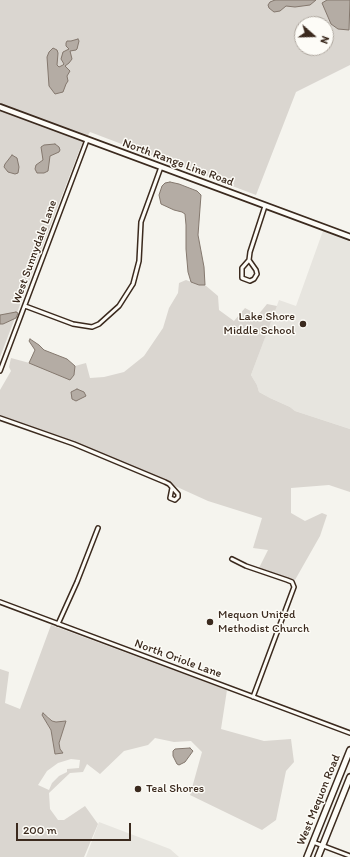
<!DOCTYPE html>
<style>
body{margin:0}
#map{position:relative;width:350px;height:857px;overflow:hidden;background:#f5f4ee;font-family:Itim,sans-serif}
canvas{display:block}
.north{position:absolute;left:294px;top:16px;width:40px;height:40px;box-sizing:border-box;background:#fdfcf7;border:1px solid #afa8a0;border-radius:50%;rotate:110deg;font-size:11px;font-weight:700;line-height:16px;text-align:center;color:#3b2a1e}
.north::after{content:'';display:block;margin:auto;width:14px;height:18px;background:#3b2a1e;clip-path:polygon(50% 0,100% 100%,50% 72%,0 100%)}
.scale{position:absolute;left:16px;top:823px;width:115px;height:18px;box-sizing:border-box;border:2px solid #3b2a1e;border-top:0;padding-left:5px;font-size:12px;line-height:14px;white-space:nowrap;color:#3b2a1e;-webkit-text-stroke:3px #fdfcf7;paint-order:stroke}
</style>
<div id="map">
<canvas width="350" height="857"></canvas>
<div class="north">N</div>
<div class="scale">200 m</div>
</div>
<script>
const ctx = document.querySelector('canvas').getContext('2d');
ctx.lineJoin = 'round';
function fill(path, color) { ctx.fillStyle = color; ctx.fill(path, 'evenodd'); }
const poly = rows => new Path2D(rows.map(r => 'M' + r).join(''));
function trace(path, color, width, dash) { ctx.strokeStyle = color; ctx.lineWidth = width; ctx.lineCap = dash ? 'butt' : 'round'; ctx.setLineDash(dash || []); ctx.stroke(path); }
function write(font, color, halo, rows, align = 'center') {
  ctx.font = font + ' Itim,sans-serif'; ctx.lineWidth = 3; ctx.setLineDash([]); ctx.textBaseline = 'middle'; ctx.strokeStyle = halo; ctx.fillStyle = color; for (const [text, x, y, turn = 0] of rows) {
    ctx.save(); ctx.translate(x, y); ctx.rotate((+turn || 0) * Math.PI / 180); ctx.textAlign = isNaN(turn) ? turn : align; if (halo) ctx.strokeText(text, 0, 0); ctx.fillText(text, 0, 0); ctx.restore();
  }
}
const built = poly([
 [324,228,350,237,350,429,295,411,290,407,270,398,259,392,257,385,251,375,279,300,296,306],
 [99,822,170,849,179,857,86,857]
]);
const green = poly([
 [0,0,350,0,350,65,296,92,256,195,90,132,81,146,0,357],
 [302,24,326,24,326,48,302,48],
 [186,280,199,285,205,285,218,296,219,310,234,321,245,308,258,315,267,304,277,306,251,375,257,385,259,392,270,398,290,407,295,411,350,429,350,492,329,485,291,488,291,513,305,521,322,513,327,515,320,536,295,580,259,568,268,550,253,548,262,518,208,501,100,452,0,415,0,390,11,371,9,367,11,358,74,375,75,366,86,363,90,378,104,377,124,372,144,356,163,328,169,308,178,293,179,283],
 [51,625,227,690,221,729,264,741,291,739,294,762,286,771,276,820,262,830,190,795,202,752,191,741,174,742,155,738,148,745,124,751,100,774,87,764,83,772,70,773,49,793,50,809,58,820,64,820,85,806,98,824,84,857,0,857,0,669,9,672,5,703,20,709],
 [42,715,48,716,52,721,56,722,66,721,59,743,60,749,62,753,55,754,51,730],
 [71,759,80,760,79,768,67,769,67,772,59,776,52,783,49,790,38,785,47,771,58,763]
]);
const water = poly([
 [275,0,316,0,310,5,295,7,286,6,280,11,274,12,269,8,268,5,270,2,275,0],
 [327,0,350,0,349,30,338,29,331,24,322,3,327,0],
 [78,39,79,41,77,49,76,50,70,51,72,59,69,63,65,66,70,71,67,76,68,81,66,84,63,92,55,94,49,86,47,57,49,52,53,48,57,50,58,53,57,65,59,67,63,65,64,64,61,59,63,52,69,49,66,46,66,43,67,41,71,41,78,39],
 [55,144,59,147,60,150,59,152,50,156,48,171,44,173,37,173,35,169,36,165,43,160,41,147,44,145,55,144],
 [12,155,17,158,19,167,18,173,15,174,8,172,4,167,5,164,12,155],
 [170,182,179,184,197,191,201,195,198,235,204,267,205,285,199,285,191,282,188,272,186,249,186,225,185,214,182,212,174,210,161,204,159,195,162,186,165,183,170,182],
 [16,312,18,313,16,318,3,324,0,324,0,315,16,312],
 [30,339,39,345,44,350,67,359,75,366,74,375,70,380,29,363,35,350,29,341,30,339],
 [77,389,84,392,86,396,76,401,72,399,71,392,77,389],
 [43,713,52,721,56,722,66,721,59,743,60,749,63,753,55,754,51,730,42,715,43,713],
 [190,748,193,751,185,762,179,765,177,764,173,756,173,751,175,749,190,748]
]);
const street = poly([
 [249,260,256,270,257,274,254,279,250,281,242,278,242,268,249,260,250,252,265,206],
 [25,306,73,324,92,327,99,324,119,306,133,284,139,261,141,222,161,167],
 [0,371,87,140],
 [0,418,74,444,165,482,169,484,178,494,178,497,175,500,170,498,172,488],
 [232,559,246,566,287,580,292,582,294,587,253,697],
 [0,602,350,733],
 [58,624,77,582,98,528],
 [313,842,350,856]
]);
const secondary = poly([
 [0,107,350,237]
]);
const primary = poly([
 [307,857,350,750],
 [318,857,350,777]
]);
const markers = [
 [303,324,4,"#3b2a1e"],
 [210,622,4,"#3b2a1e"],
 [138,789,4,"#3b2a1e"]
];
const streetNames = [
 ["North Range Line Road",178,163,20],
 ["West Sunnydale Lane",35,252,-70],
 ["North Oriole Lane",178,659,20],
 ["West Mequon Road",319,800,-68]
];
const poiNames = [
 ["Lake Shore",295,317,"right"],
 ["Middle School",295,331,"right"],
 ["Mequon United",218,615],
 ["Methodist Church",218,629],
 ["Teal Shores",146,789]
];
fill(built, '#e7e5df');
fill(green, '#dad6d0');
fill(water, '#b4aca4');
trace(water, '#84786e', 1);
trace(street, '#3b2a1e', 6);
trace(secondary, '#3b2a1e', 8);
trace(primary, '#3b2a1e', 8);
trace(street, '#fdfcf7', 3);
trace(secondary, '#fdfcf7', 4.5);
trace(primary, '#fdfcf7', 5);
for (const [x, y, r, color] of markers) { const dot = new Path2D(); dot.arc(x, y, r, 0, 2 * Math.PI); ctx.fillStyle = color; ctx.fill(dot); trace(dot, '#fdfcf7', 1.5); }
write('12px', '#3b2a1e', '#fdfcf7', streetNames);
write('12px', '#3b2a1e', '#fdfcf7', poiNames, 'left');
</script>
